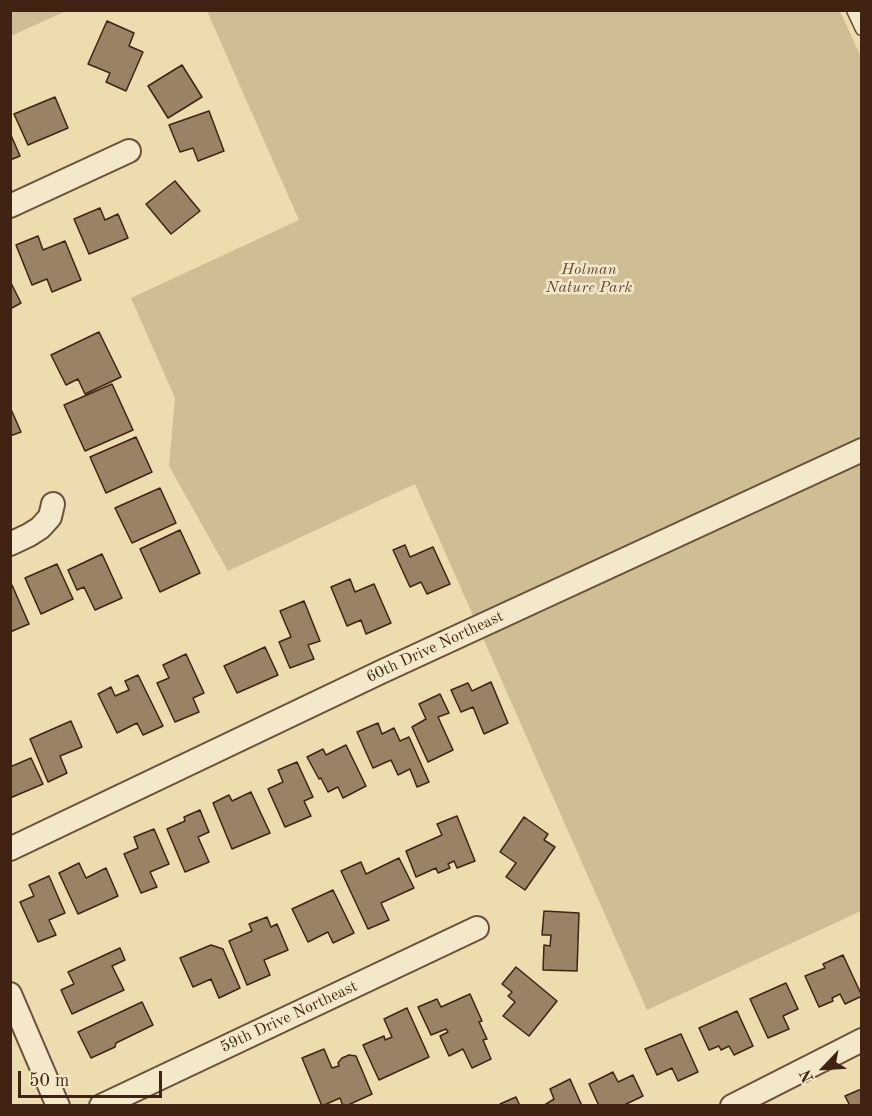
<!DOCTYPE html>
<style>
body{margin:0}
#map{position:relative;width:872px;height:1116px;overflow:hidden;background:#ecdcae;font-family:"Old Standard TT",serif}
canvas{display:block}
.frame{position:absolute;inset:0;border:12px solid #402313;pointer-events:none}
.north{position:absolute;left:794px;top:1038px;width:60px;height:60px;-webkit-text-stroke:4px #f3e8ca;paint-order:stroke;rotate:245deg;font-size:16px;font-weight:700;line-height:24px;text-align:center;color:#402313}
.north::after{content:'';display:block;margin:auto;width:21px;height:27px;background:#402313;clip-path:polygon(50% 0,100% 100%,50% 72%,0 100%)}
.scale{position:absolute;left:18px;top:1071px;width:144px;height:27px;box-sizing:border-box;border:3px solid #402313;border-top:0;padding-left:8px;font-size:18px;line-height:21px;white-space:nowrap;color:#402313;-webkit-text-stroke:4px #f3e8ca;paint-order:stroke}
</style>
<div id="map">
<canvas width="872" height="1116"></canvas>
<div class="frame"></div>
<div class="north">N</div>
<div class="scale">50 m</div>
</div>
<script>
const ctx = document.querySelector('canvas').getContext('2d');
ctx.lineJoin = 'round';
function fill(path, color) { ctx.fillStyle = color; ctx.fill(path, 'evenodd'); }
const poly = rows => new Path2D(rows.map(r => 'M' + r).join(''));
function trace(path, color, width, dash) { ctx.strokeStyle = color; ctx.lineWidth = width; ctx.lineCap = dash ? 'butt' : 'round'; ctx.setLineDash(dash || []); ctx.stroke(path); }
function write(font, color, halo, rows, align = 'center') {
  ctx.font = font + ' "Old Standard TT",serif'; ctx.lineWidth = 5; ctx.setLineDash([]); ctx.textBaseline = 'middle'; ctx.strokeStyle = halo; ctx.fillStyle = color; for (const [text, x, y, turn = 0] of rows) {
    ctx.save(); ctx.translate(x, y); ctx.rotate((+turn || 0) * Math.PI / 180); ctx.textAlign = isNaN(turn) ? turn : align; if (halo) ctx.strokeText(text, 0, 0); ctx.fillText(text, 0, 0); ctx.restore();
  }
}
const green = poly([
 [11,10,66,10,66,11,11,36],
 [207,11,840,11,862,59,861,911,647,1010,415,484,228,571,169,466,175,398,131,298,299,220]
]);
const building = poly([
 [107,21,134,33,129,46,143,52,126,91,106,82,110,73,88,64,107,21],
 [182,65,202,97,168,118,148,86,182,65],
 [55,97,68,128,28,145,14,114,55,97],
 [209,111,224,151,198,161,193,148,180,152,169,125,209,111],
 [10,133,20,156,10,160,10,133],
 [175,181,200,211,171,234,146,204,175,181],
 [100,208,105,220,118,214,128,238,89,254,74,219,100,208],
 [38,236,43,250,65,241,81,280,52,292,47,279,32,285,16,245,38,236],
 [10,281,21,303,10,309,10,281],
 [99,332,121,377,85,394,78,379,66,385,51,355,99,332],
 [112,384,133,430,85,451,64,405,112,384],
 [10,407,21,432,10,436,10,407],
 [136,437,152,472,106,493,90,457,136,437],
 [160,488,176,523,132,543,115,508,160,488],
 [180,530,200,573,160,592,140,549,180,530],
 [405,545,410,557,433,547,450,584,427,594,421,582,410,587,393,550,405,545],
 [102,554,122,598,95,610,84,587,77,590,68,570,102,554],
 [57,564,73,599,41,614,25,578,57,564],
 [350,579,355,592,374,584,391,623,366,634,361,620,347,626,331,587,350,579],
 [10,585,12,585,29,624,10,632,10,585],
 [304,601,320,641,308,645,314,659,290,668,279,642,291,637,280,611,304,601],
 [265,647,278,675,237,693,224,666,265,647],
 [186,654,204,693,193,698,199,712,175,722,157,683,169,678,163,665,186,654],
 [138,675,163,726,143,735,137,723,117,733,98,694,111,687,115,696,129,690,125,681,138,675],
 [491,682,508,723,484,734,473,707,461,712,451,690,468,683,472,691,491,682],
 [440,694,449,713,438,717,453,750,428,762,412,727,426,719,419,704,440,694],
 [71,721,82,747,60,756,67,773,48,782,30,739,71,721],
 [378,723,382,734,394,728,400,741,409,737,429,782,417,787,410,769,398,775,391,760,373,768,357,732,378,723],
 [346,745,366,786,343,798,338,787,328,792,321,778,319,779,307,757,323,749,326,755,346,745],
 [31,758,43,784,10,798,10,767,31,758],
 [297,762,313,797,304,801,311,816,285,827,268,789,283,782,278,770,297,762],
 [251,792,270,833,232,849,213,803,229,795,232,801,251,792],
 [200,810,209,832,198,837,209,862,185,872,167,829,185,821,184,817,200,810],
 [457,816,475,861,457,868,454,861,448,864,450,868,438,873,436,868,416,877,406,851,442,835,437,824,457,816],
 [524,817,548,834,544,840,555,847,525,890,506,877,516,863,500,852,524,817],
 [154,829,169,864,150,872,157,887,141,893,124,854,138,848,134,837,154,829],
 [399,858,414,888,381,903,389,920,368,929,341,871,361,862,366,874,399,858],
 [79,863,86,878,106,868,118,896,78,914,59,873,79,863],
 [49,876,65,913,49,920,56,935,38,942,20,902,34,896,29,885,49,876],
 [333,890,354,933,333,943,328,932,308,942,292,909,333,890],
 [544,911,579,913,577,971,543,970,544,945,550,946,551,935,542,935,544,911],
 [267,917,271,927,277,924,288,950,264,960,270,975,247,985,229,941,252,931,249,924,267,917],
 [211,945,223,949,240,988,219,998,211,979,193,987,180,958,211,945],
 [120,948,125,960,112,966,124,990,72,1014,61,990,74,984,68,972,120,948],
 [843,955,862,996,845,1004,840,994,832,998,833,1001,819,1007,805,976,825,968,823,964,843,955],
 [516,967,557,1001,529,1036,503,1016,515,1002,508,996,512,992,502,984,516,967],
 [786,983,798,1009,783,1016,789,1029,768,1038,750,999,786,983],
 [470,994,482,1021,479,1022,487,1039,483,1040,491,1059,472,1068,463,1049,449,1056,440,1036,448,1032,446,1029,431,1035,418,1007,437,999,441,1007,470,994],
 [142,1002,153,1025,116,1043,115,1047,91,1058,78,1032,142,1002],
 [407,1008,429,1057,379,1080,363,1045,384,1036,385,1040,392,1037,384,1019,407,1008],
 [737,1011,753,1046,734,1055,729,1046,721,1050,719,1046,709,1050,699,1028,737,1011],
 [681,1034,698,1072,678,1081,672,1068,657,1075,645,1049,681,1034],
 [324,1049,332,1068,339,1066,338,1063,342,1058,349,1055,356,1056,372,1094,346,1106,343,1106,340,1098,322,1106,302,1058,324,1049],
 [613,1072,618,1082,633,1075,643,1096,622,1106,599,1106,589,1084,613,1072],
 [570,1079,582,1106,543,1106,554,1099,550,1089,570,1079],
 [859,1090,862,1090,862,1106,850,1106,845,1096,859,1090],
 [516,1097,520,1106,501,1106,500,1104,516,1097]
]);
const service = poly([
 [853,10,862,29]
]);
const minor = poly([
 [10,206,129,151],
 [10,544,29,535,40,528,50,517,53,504],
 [10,849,381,672,862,450],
 [10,994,58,1106],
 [101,1106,477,928],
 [732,1106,862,1040]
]);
const parkNames = [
 ["Holman",589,270],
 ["Nature Park",589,288]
];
const streetNames = [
 ["60th Drive Northeast",435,647,-25],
 ["59th Drive Northeast",289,1017,-25]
];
fill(green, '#cfbd94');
fill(building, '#998364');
trace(building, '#402313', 1.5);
trace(service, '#6b513a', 15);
trace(minor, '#6b513a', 26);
trace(service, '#f3e8ca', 12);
trace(minor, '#f3e8ca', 22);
write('italic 16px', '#644a33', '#f3e8ca', parkNames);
write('16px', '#402313', '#f3e8ca', streetNames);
</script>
